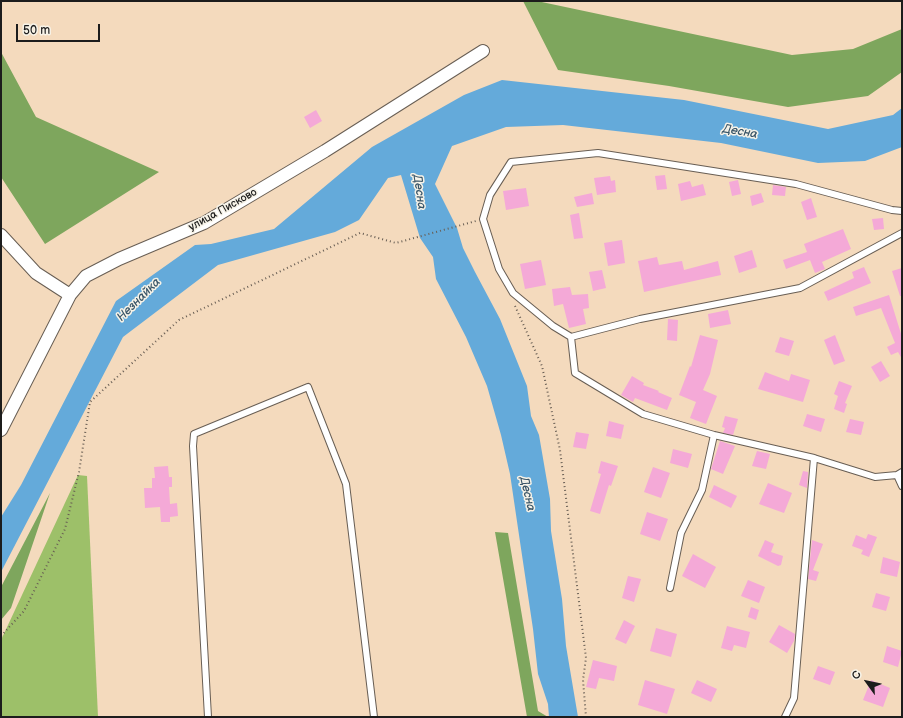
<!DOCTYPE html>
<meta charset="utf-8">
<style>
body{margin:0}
#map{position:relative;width:903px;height:718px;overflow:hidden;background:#f4dabd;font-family:"Balsamiq Sans",sans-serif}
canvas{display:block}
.frame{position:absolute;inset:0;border:2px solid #1c1c1c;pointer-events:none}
.north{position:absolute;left:847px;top:662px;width:40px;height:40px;-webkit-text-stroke:3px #f7f3e8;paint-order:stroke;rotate:303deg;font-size:11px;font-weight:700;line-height:16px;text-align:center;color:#1c1c1c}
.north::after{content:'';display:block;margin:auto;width:14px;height:18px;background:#1c1c1c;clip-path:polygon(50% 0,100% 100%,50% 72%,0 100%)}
.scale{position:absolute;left:16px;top:24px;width:84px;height:18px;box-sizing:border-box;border:2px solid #1c1c1c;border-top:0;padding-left:5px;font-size:12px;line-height:14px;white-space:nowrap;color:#1c1c1c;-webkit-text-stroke:3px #f7f3e8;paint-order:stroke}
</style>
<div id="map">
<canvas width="903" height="718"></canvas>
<div class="frame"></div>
<div class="north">С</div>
<div class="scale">50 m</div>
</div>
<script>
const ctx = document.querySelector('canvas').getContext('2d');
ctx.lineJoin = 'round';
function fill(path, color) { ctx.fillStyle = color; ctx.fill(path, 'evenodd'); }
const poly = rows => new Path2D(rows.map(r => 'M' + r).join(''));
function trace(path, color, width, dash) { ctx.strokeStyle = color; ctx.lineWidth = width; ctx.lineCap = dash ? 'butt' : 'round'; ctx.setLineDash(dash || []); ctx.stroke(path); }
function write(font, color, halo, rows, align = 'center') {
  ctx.font = font + ' "Balsamiq Sans",sans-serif'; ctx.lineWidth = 3; ctx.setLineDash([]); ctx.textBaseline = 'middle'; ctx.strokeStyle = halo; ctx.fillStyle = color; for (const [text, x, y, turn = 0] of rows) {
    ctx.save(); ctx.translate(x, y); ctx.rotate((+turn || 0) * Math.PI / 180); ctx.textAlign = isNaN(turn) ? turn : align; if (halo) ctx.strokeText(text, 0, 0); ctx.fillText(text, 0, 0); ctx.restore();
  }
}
const green = poly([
 [78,475,87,476,98,717,1,717,1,640]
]);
const forest = poly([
 [523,1,537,1,792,55,853,49,902,29,902,72,868,96,788,107,669,86,558,70],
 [1,52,36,117,159,172,45,244,1,177],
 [50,493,11,608,1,620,1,587],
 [495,532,508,533,538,711,548,717,527,717]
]);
const water = poly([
 [502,80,684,100,828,129,893,115,902,108,902,147,865,161,818,163,721,143,563,125,506,127,452,146,435,184,457,228,463,248,475,272,500,319,527,386,531,416,539,435,550,499,551,531,562,599,566,646,578,717,549,717,548,704,538,674,533,629,519,535,510,474,501,435,487,386,466,337,436,279,433,257,420,238,401,175,388,178,359,220,335,232,218,265,123,337,1,572,1,517,21,485,116,301,195,245,211,244,274,229,372,147,464,95]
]);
const building = poly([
 [316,110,322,121,310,128,304,117],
 [665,175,667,189,657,190,655,176],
 [610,176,611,181,615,180,616,192,597,195,594,178],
 [738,180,741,194,732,196,729,182],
 [690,181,692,187,703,184,706,195,681,201,678,184],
 [773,185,786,187,785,196,772,195],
 [526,188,529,206,506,210,503,191],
 [592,193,594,204,577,207,574,197],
 [761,193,764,202,752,206,750,196],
 [811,198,817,217,807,220,801,202],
 [579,213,583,238,574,239,570,215],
 [883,218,884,229,874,230,872,219],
 [843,229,851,249,822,262,825,269,815,273,810,260,786,269,783,260,807,252,804,244],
 [622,240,625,263,608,266,604,243],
 [752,250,757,267,739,273,734,256],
 [657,257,659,265,682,261,684,270,718,261,721,275,644,292,638,261],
 [541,260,546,285,525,289,520,264],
 [864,267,871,283,828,301,824,292,854,278,852,272],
 [902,268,902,296,900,296,892,271],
 [602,270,606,288,593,291,589,272],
 [570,287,572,295,588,294,589,308,583,309,586,324,569,328,563,304,554,306,552,289],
 [889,295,902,337,902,359,898,352,891,355,887,347,895,343,881,308,856,316,853,307],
 [728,310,731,324,710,328,708,314],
 [668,319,678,320,677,341,667,340],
 [700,335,718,340,710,374,703,390,717,396,706,424,690,418,696,402,679,395,690,366,691,367],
 [835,335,845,361,834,365,824,340],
 [780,337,794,341,789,356,775,352],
 [881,361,890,376,880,382,871,367],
 [765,372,789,381,791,374,810,380,803,402,758,389],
 [632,376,644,383,643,385,659,391,658,392,672,398,667,410,635,398,633,402,621,395],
 [839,381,852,386,845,403,847,404,844,413,834,409,838,396,834,394],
 [807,414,825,419,821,432,803,426],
 [725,416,738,419,733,435,723,433,725,428,722,427],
 [850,419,864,422,861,435,846,432],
 [609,421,624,425,621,439,606,436],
 [576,432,589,434,586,449,573,447],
 [720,441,735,446,723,474,711,469],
 [673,449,692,454,688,468,670,463],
 [757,451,770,454,766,469,752,466],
 [601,461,618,466,611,486,609,485,600,514,590,511,601,474,598,473],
 [168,466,169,477,172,477,172,487,169,487,170,504,177,503,178,516,170,517,170,522,161,522,160,507,145,508,144,488,152,488,152,478,155,478,154,467],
 [653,467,670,473,661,498,644,492],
 [803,471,808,472,807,488,799,485],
 [768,483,792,493,784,513,759,504],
 [714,485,737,496,731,508,709,497],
 [647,512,668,519,660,541,640,534],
 [868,534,877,537,869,557,861,554,863,550,852,546,856,535,866,539],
 [765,540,774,544,771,552,783,556,781,565,778,566,758,556],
 [812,540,823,544,813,570,819,572,816,581,808,579],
 [693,554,716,567,705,588,682,576],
 [883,557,900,562,897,577,880,573],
 [628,576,641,579,634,602,622,598],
 [748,580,765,587,759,603,741,596],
 [876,593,890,597,886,611,872,607],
 [751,607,759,610,756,620,748,617],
 [624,620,635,626,626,644,615,639],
 [779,625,795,634,794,641,787,653,769,642],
 [727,626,750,632,746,648,734,645,732,651,721,648],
 [656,628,677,634,671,657,650,651],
 [887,646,902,651,898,667,883,662],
 [593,660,617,666,614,681,599,678,596,689,586,687],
 [818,666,835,672,830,685,813,679],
 [645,680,675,689,667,714,638,705],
 [697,680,717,689,711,702,691,693],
 [871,680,890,688,883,707,863,700]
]);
const path = poly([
 [515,306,542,366,560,450,586,658,583,680,586,717],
 [1,636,24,611,65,529,79,472,90,402,179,320,360,233,396,243,476,221]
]);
const service = poly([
 [902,233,800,288,640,319,571,337,575,373,643,414,714,435,814,458,875,477,897,475,902,472],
 [571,337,553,326,513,293,499,269,483,219,490,195,511,162,598,153,796,184,892,210,902,211],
 [897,475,902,486],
 [670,588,681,533,702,490,714,435],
 [208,717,193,446,194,434,308,387,346,484,374,717],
 [785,717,794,698,814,458]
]);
const minor = poly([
 [1,235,36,273,70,295],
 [1,430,70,295,86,276,119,259,204,223,325,151,483,51]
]);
const streetNames = [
 ["улица Писково",223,210,-29]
];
const waterNames = [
 ["Десна",740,132,10],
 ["Десна",419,192,82],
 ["Незнайка",139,300,-45],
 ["Десна",527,494,77]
];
fill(green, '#9dc069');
fill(forest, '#7ea65d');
fill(water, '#64aada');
fill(building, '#f4a9d7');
trace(service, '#685e54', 8);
trace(minor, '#685e54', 14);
trace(path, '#685e54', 2, [1, 3]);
trace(service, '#fff', 6);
trace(minor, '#fff', 12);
write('11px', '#1c1c1c', '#f7f3e8', streetNames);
write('italic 12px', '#395568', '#f7f3e8', waterNames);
</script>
